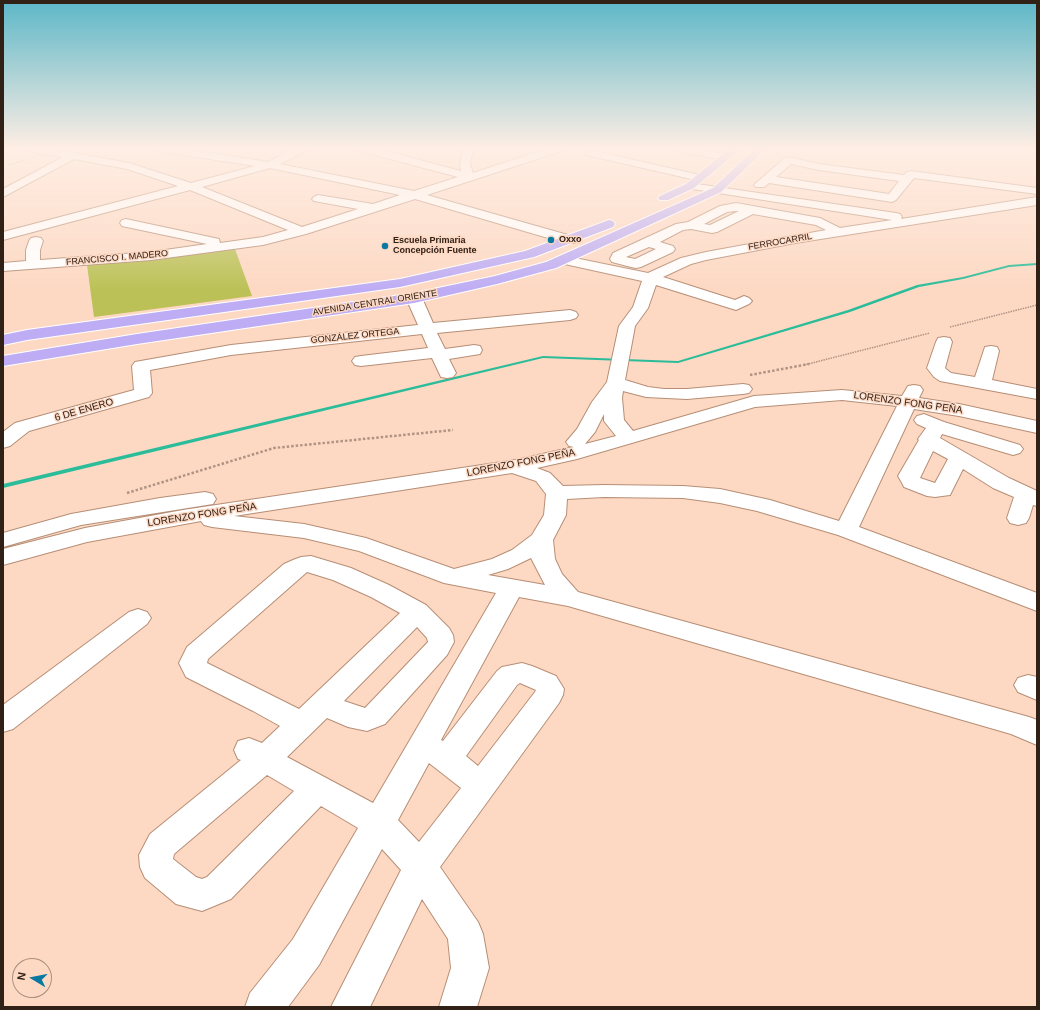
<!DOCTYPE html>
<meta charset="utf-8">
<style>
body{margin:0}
#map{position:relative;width:1040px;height:1010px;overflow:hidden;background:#fdd9c4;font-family:Helvetica,sans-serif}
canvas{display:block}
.frame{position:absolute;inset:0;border:4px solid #302016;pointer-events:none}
.north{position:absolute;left:12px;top:958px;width:40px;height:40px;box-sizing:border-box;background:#fdd9c4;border:1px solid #ab8f7e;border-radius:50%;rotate:280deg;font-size:11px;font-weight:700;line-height:16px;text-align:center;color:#302016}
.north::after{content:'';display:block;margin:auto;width:14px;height:18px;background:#0a79a2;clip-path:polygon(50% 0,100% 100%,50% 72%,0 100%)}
</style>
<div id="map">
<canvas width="1040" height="1010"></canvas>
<div class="frame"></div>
<div class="north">N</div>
</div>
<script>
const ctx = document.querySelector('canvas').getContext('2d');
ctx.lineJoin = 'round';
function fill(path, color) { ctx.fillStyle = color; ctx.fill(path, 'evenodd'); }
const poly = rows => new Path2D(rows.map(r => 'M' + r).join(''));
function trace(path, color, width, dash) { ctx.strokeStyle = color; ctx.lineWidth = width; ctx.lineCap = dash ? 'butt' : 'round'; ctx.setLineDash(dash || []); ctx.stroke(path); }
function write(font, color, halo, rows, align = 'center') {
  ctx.font = font + ' Helvetica,sans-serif'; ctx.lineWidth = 3; ctx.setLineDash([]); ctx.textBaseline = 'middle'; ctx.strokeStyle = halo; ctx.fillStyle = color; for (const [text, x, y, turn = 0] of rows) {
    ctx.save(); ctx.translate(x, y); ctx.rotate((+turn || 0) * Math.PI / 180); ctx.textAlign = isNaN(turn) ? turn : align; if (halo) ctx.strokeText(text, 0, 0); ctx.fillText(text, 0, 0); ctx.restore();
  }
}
const green = poly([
 [235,249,252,296,94,317,87,265]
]);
const stream = poly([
 [1037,263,1037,265,1009,267,963,279,919,287,850,312,678,363,543,358,3,488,3,484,543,356,678,361,848,310,917,285,963,277,1009,265,1037,263]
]);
const pathFar1 = poly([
 [9,165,25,160],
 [950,327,1037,305],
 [804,365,930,333]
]);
const path = poly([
 [750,375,809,364],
 [127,493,274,448,453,430]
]);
const minor = poly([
 [22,148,47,148,129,163,191,183,255,166,164,152,160,151,159,148,181,148,268,162,295,148,311,148,280,164,414,191,458,177,356,150,355,148,374,148,461,171,460,164,463,148,473,148,470,164,473,173,549,148,566,148,565,150,427,195,575,237,577,240,575,243,565,243,415,199,306,234,263,245,151,260,3,271,3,263,26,261,26,250,29,241,31,238,36,237,41,238,43,241,40,250,40,260,151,252,207,244,122,226,120,223,122,220,126,219,219,239,220,243,263,237,288,230,190,190,3,240,3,232,178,186,127,169,74,159,3,197,3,189,63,157,27,151,22,148],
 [270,168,400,195,373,204,318,195,314,197,312,199,314,201,358,209,302,227,202,187,270,168],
 [671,148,696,148,726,154,731,157,726,160,676,151,671,148],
 [590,150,700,175,706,178,700,181,586,155,585,153,586,151,590,150],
 [789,157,819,164,904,175,907,172,911,171,1037,188,1037,194,914,178,896,200,892,202,769,183,764,187,756,187,754,185,756,183,785,158,789,157],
 [791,164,819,170,899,181,889,194,776,177,791,164],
 [690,183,896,213,900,214,902,217,901,219,1037,197,1037,205,795,243,706,260,691,264,663,277,735,300,744,296,749,298,752,301,749,304,736,310,656,285,648,308,635,326,625,380,648,387,664,389,687,389,743,384,749,385,752,389,749,393,743,394,687,399,646,397,623,391,622,398,624,420,633,431,754,396,842,390,902,396,908,386,914,385,920,386,923,390,919,398,959,404,1037,421,1037,433,959,416,914,409,859,527,1037,593,1037,611,838,535,757,511,720,503,683,498,604,497,567,499,566,515,553,540,555,559,562,574,578,592,1029,717,1037,720,1037,745,1011,734,568,606,519,597,441,740,443,741,497,671,502,667,522,663,532,666,556,676,564,689,563,695,559,703,440,867,478,922,483,934,489,968,477,1007,439,1007,451,968,448,939,422,899,370,1007,331,1007,401,870,382,849,319,965,288,1007,245,1007,250,993,293,939,358,828,321,806,231,899,202,911,176,904,145,878,140,867,139,855,150,834,241,760,238,759,234,750,238,741,249,738,262,743,280,726,253,711,186,677,179,663,187,647,284,564,293,560,301,557,311,556,351,568,389,585,426,605,449,628,453,635,454,642,447,655,385,724,367,731,348,727,327,718,287,757,373,803,496,593,444,583,359,551,304,538,212,527,204,525,201,521,87,542,3,565,3,549,85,528,183,510,515,460,574,447,569,446,566,442,577,429,592,402,607,382,619,326,633,307,642,281,560,263,558,260,560,257,565,256,648,273,681,258,706,252,826,230,816,225,753,214,717,232,712,233,691,229,683,230,660,242,673,246,675,249,673,252,641,267,636,268,631,267,612,262,610,259,613,253,676,224,688,222,720,206,736,203,820,218,840,228,892,220,686,188,684,186,686,184,690,183],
 [736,211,739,211,710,225,704,224,727,212,736,211],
 [649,247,656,249,635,259,626,257,649,247],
 [842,400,897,406,839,521,770,500,720,489,683,486,604,485,563,486,550,473,537,468,577,459,755,407,842,400],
 [604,414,604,421,616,436,585,444,595,432,604,414],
 [512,473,536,481,546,494,544,515,532,535,512,550,492,559,454,569,366,538,304,524,234,516,512,473],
 [531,558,545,585,488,575,508,569,531,558],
 [307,572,333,580,371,597,400,613,299,709,207,663,208,659,307,572],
 [417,627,427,638,428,642,365,708,344,701,417,627],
 [520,683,536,690,535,692,478,766,466,756,517,685,520,683],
 [429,763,461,788,419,842,398,820,429,763],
 [267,775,294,791,207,877,202,879,196,877,173,859,174,854,267,775],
 [414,293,419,295,422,298,433,323,570,310,576,312,578,315,576,318,570,320,437,333,445,349,474,345,480,346,482,350,480,354,449,359,456,373,453,377,447,378,441,377,432,358,361,366,355,365,352,361,355,357,361,356,428,348,422,334,231,355,150,370,152,393,149,397,29,431,10,446,3,448,3,432,15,423,134,390,132,366,135,362,231,345,418,325,406,298,409,295,414,293],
 [944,337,950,338,952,342,945,368,946,369,951,373,975,377,985,347,991,346,997,347,999,351,992,380,1037,389,1037,399,940,381,934,377,927,368,936,342,938,338,944,337],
 [924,414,944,422,1020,445,1023,449,1020,453,1013,455,942,434,940,438,1009,478,1037,491,1037,506,1033,505,1029,518,1026,523,1018,525,1010,523,1007,518,1014,497,993,488,963,469,950,495,942,496,935,497,927,496,904,487,902,483,898,476,919,440,918,439,926,428,917,424,914,420,917,416,924,414],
 [933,451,948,459,935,483,920,478,933,451],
 [205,492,213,494,216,499,213,504,81,525,3,547,3,533,71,514,160,498,205,492],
 [138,609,147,612,151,618,147,624,13,729,3,732,3,705,129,612,138,609],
 [1028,675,1037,677,1037,700,1018,692,1014,685,1018,678,1028,675]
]);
const major = poly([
 [730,148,742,148,694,188,668,200,660,200,658,198,660,196,686,184,730,148],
 [756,148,767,148,721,192,556,268,497,284,414,303,137,344,3,366,3,356,137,334,414,293,495,276,546,262,713,188,756,148],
 [609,220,613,221,615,224,613,227,534,257,400,287,27,340,3,345,3,335,27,330,400,279,525,251,609,220]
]);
const markers = [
 [551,240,4,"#0a79a2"],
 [385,246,4,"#0a79a2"]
];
const farPoinames = [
 ["Oxxo",559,240],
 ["Escuela Primaria",393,241],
 ["Concepción Fuente",393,251]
];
const farStreetnames = [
 ["FERROCARRIL",780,242,-10],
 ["FRANCISCO I. MADERO",117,258,-5],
 ["AVENIDA CENTRAL ORIENTE",375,303,-9],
 ["GONZÁLEZ ORTEGA",355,336,-6]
];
const streetNames = [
 ["LORENZO FONG PEÑA",908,403,8],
 ["6 DE ENERO",84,410,-16],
 ["LORENZO FONG PEÑA",521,463,-11],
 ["LORENZO FONG PEÑA",202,515,-9]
];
fill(green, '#bbc156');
fill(stream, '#2bbc99');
trace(minor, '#b78e75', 2);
trace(major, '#fff', 2);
trace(pathFar1, '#b09382', 1.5, [1.5, 1]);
trace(path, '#b09382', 2.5, [2.5, 2]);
fill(minor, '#fff');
fill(major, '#beadf4');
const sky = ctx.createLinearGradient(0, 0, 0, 290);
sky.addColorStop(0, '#5cb7c8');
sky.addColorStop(0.51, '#feeee4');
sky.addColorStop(1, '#feeee400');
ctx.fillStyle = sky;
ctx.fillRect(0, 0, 1040, 290);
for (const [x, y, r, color] of markers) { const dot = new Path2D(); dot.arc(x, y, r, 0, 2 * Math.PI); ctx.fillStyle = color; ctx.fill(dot); trace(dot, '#fdd9c4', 1.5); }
write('bold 9px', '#302016', '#fdd9c4', farPoinames, 'left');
write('9px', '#302016', '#fdd9c4', farStreetnames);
write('10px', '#302016', '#fdd9c4', streetNames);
</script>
